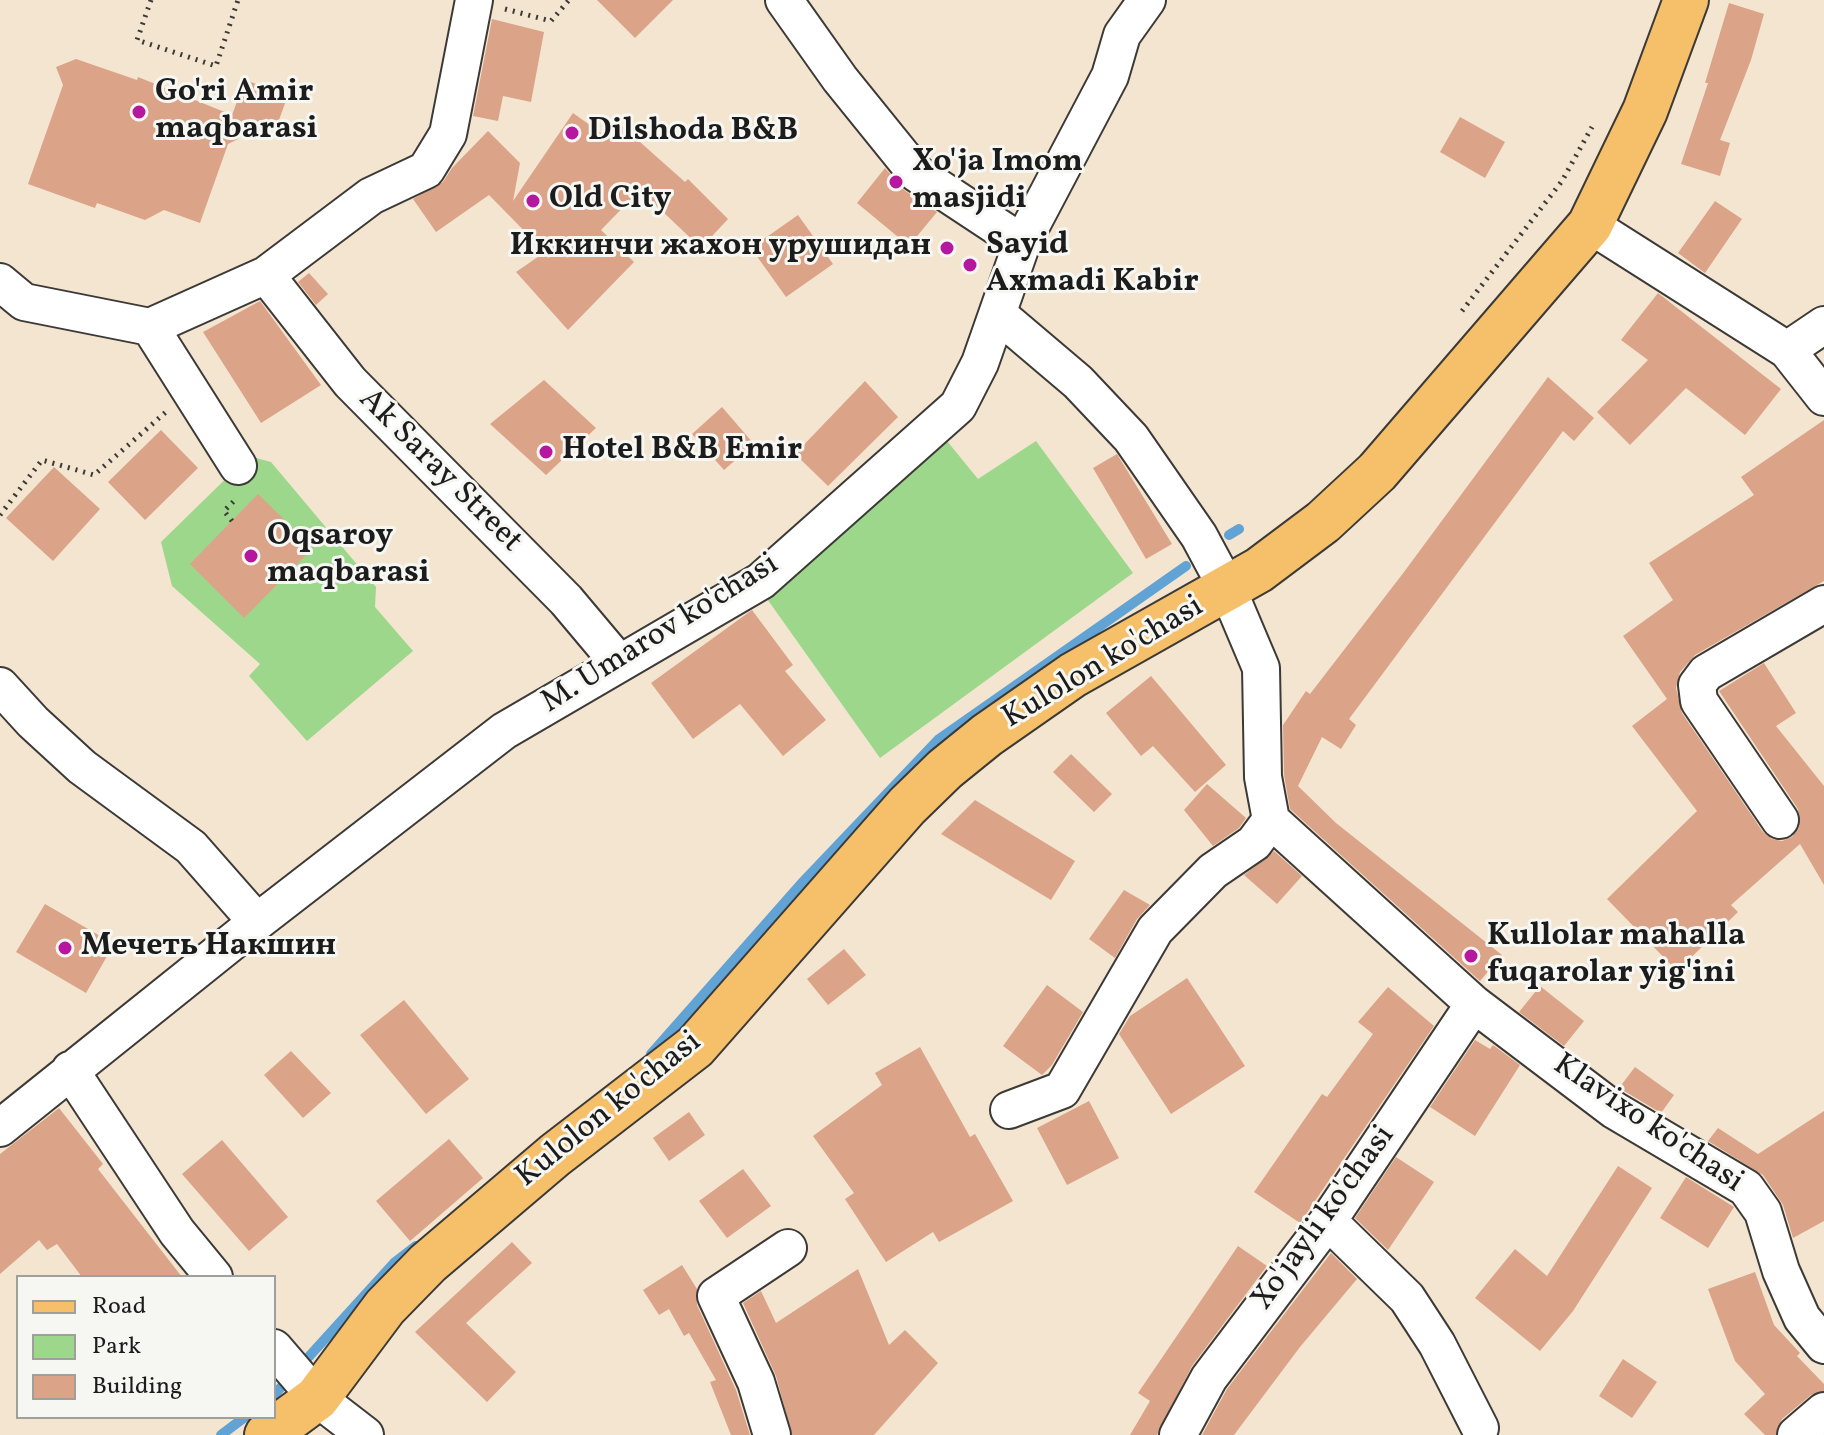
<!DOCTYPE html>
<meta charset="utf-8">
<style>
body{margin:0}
#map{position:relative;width:1824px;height:1435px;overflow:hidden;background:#f4e5d0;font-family:Vollkorn,serif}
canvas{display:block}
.legend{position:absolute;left:16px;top:1275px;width:260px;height:144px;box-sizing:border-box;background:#f6f6f2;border:2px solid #9f9f9c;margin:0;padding:10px 14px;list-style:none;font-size:24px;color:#1c1c1c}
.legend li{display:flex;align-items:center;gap:16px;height:40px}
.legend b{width:40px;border:2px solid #9f9f9c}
</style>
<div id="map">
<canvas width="1824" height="1435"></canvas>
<ul class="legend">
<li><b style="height:10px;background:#f6c06b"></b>Road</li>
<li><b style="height:22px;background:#9dd78b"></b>Park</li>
<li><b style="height:22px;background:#dba388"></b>Building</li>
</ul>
</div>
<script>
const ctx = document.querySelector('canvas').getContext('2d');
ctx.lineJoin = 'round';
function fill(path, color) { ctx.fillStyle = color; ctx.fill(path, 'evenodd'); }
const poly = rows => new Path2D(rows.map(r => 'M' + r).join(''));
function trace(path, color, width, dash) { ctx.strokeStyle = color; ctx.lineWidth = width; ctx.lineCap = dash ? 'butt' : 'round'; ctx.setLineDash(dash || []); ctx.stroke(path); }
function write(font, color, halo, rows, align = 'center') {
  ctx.font = font + ' Vollkorn,serif'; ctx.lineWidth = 6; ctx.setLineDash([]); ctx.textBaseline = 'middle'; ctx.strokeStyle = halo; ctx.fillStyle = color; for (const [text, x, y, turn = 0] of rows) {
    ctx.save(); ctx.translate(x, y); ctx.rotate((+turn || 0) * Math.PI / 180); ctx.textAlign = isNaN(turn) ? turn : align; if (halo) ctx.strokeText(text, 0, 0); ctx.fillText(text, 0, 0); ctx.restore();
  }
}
const green = poly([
 [947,441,978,479,1036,441,1133,573,880,758,765,596],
 [249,456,271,462,376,587,375,607,413,651,307,741,249,676,260,664,172,586,161,542]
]);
const stream = poly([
 [1229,535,1239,529],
 [651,1054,801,884,939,739,1186,566],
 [274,1395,394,1263,416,1246],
 [221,1435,245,1417]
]);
const building = poly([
 [597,0,673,0,635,38],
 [1729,3,1764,14,1751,60,1720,140,1730,143,1720,176,1681,164,1708,83,1705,83],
 [492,19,544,32,531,102,503,96,498,121,473,116],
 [76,59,137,80,138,77,232,115,245,80,288,95,275,131,247,121,238,139,228,144,200,223,164,210,145,220,97,203,95,208,28,184,63,85,56,67],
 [573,113,608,138,622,126,685,182,688,179,728,219,701,248,640,190,601,230,634,262,568,330,516,272,545,252,489,195,436,232,413,199,443,182,452,168,488,131,520,163,513,201],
 [1460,117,1505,142,1485,178,1440,152],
 [885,168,904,190,937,212,909,246,857,203],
 [1715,201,1742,219,1705,273,1678,253],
 [798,215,833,264,786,297,751,248],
 [309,273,328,294,316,305,298,282],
 [1658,293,1781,389,1745,435,1686,388,1630,445,1597,412,1648,360,1621,340],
 [260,301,321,385,261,423,203,332],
 [1548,377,1594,418,1574,441,1563,431,1349,719,1356,725,1341,749,1322,737,1298,786,1336,823,1502,955,1480,981,1290,809,1284,775,1283,725,1306,691,1310,694,1404,572],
 [544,380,596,428,546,475,490,424],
 [865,381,898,417,828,486,795,454],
 [722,407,754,444,724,470,692,434],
 [1824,420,1824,581,1695,655,1680,672,1676,688,1682,713,1763,832,1772,839,1782,841,1792,837,1799,828,1798,809,1719,691,1764,663,1796,713,1776,726,1824,786,1824,885,1800,844,1731,905,1738,912,1677,971,1607,899,1697,811,1632,726,1667,699,1623,636,1673,600,1649,563,1754,495,1741,477],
 [161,430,198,468,145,520,108,482],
 [1117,454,1172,544,1146,559,1093,468],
 [54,467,100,509,53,561,6,518],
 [258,494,313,548,244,618,190,564],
 [752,610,793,665,785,671,826,720,783,756,740,704,693,739,651,683],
 [1151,676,1226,765,1195,792,1153,746,1141,756,1106,713],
 [1071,754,1112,794,1094,812,1053,772],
 [1207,784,1246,818,1239,828,1213,846,1184,810],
 [975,800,1075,861,1051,900,941,834],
 [1274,851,1302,876,1277,904,1244,875],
 [1124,890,1150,905,1137,919,1115,958,1089,939],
 [45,904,114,944,86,993,16,952],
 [844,949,866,975,828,1005,807,979],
 [1187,978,1245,1066,1171,1114,1119,1034,1130,1016],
 [1047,985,1083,1012,1052,1065,1042,1075,1003,1046],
 [1540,986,1584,1021,1564,1046,1519,1012],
 [1388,987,1434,1026,1300,1223,1254,1192,1322,1094,1327,1097,1373,1034,1358,1022],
 [404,1000,469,1079,426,1114,360,1035],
 [1475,1040,1490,1049,1493,1045,1520,1065,1475,1136,1430,1107],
 [920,1047,970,1137,975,1134,1013,1201,939,1242,933,1232,886,1262,845,1199,854,1193,813,1136,882,1085,875,1073],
 [291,1051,331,1093,303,1118,264,1075],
 [1635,1067,1674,1095,1661,1113,1619,1088],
 [1089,1101,1119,1158,1067,1185,1037,1128],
 [59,1108,103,1164,98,1169,182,1277,82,1277,57,1244,47,1250,39,1240,0,1274,0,1154],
 [1824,1111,1824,1221,1793,1238,1783,1205,1763,1175,1708,1141,1718,1128,1758,1154],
 [689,1112,705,1135,669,1161,653,1138],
 [449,1139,483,1178,410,1241,376,1201],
 [222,1140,288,1217,249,1251,182,1174],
 [1396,1157,1434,1182,1388,1250,1355,1218],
 [1618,1166,1652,1188,1573,1311,1540,1351,1475,1298,1515,1249,1547,1276],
 [743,1169,771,1206,727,1238,699,1201],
 [1686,1177,1734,1207,1708,1248,1660,1218],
 [512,1242,532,1263,466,1323,516,1372,487,1402,415,1332],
 [1238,1246,1267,1266,1192,1366,1157,1435,1130,1435,1150,1401,1138,1393],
 [1331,1253,1357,1279,1300,1347,1234,1435,1202,1435,1227,1389],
 [682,1265,697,1289,697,1305,736,1390,750,1435,731,1435,710,1382,716,1380,689,1333,684,1336,669,1309,659,1315,643,1290],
 [858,1269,889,1345,905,1330,938,1363,874,1435,792,1435,776,1376,743,1303,761,1291,776,1323],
 [1755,1272,1774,1325,1800,1353,1797,1356,1824,1384,1824,1391,1811,1395,1782,1419,1776,1435,1765,1435,1744,1414,1765,1394,1735,1361,1708,1289],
 [1623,1359,1657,1382,1632,1418,1599,1396]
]);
const path = poly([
 [151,0,137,40,216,66,238,0],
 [505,9,551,21,569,0],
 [1462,311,1562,181,1592,127],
 [0,515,42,460,94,475,166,412],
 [232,521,224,511,236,499]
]);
const minor = poly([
 [784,0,840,79,916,173,1022,243],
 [1590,225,1787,350,1824,397],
 [266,275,350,382,566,600,619,663],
 [0,282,24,302,150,327,266,275,371,196,426,170,448,134,474,0],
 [999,315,1078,382,1131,438,1199,536,1228,590,1261,668,1263,777,1271,820,1474,1004,1614,1110,1746,1188,1763,1212,1781,1271,1802,1318,1824,1345],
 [150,327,238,466],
 [1787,350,1824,325],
 [0,686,33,722,82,767,191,847,257,922],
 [1780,820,1699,701,1697,685,1706,673,1824,604],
 [70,1070,177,1232,214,1277],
 [1009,1110,1062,1090,1155,930,1213,871,1254,843,1271,820],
 [0,1128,257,922,504,731,761,581,958,406,980,363,1022,243,1110,76,1122,35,1147,0],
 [1328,1221,1407,1298,1437,1344,1480,1428],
 [274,1348,317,1398,365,1435],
 [772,1435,756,1382,716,1296,788,1248],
 [1178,1435,1209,1378,1328,1221,1474,1004],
 [1796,1435,1824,1411]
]);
const major = poly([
 [267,1435,317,1398,385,1307,428,1263,555,1155,695,1047,907,806,945,769,987,735,1073,675,1259,570,1323,522,1377,472,1590,225,1645,111,1686,0]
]);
const markers = [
 [139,112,8,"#b5179e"],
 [572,133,8,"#b5179e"],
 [896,182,8,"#b5179e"],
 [533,201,8,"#b5179e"],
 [947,248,8,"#b5179e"],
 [970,265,8,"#b5179e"],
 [546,452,8,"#b5179e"],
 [251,556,8,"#b5179e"],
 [65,948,8,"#b5179e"],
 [1471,956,8,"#b5179e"]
];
const poiNames = [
 ["Go'ri Amir",155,94],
 ["maqbarasi",155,131],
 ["Dilshoda B&B",588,133],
 ["Xo'ja Imom",912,164],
 ["masjidi",912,201],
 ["Old City",549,201],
 ["Sayid",986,247],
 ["Axmadi Kabir",986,284],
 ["Иккинчи жахон урушидан",931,248,"right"],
 ["Hotel B&B Emir",562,452],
 ["Oqsaroy",267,538],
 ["maqbarasi",267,575],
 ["Kullolar mahalla",1487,938],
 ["fuqarolar yig'ini",1487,975],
 ["Мечеть Накшин",81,948]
];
const streetNames = [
 ["Ak Saray Street",439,472,45],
 ["M. Umarov ko'chasi",661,635,-32],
 ["Kulolon ko'chasi",1104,664,-31],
 ["Kulolon ko'chasi",610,1111,-39],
 ["Klavixo ko'chasi",1647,1125,34],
 ["Xo'jayli ko'chasi",1325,1219,-54]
];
fill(green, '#9dd78b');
trace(stream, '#60a3d4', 10);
fill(building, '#dba388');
trace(minor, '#3c3a37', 40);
trace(major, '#3c3a37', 48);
trace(path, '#3c3a37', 5, [2, 6]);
trace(minor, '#fff', 36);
trace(major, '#f6c06b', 44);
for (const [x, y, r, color] of markers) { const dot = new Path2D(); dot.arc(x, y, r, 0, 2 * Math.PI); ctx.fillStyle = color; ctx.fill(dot); trace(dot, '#f6f6f2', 3); }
write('bold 32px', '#1c1c1c', '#f6f6f2', poiNames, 'left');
write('32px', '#1c1c1c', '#f6f6f2', streetNames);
</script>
